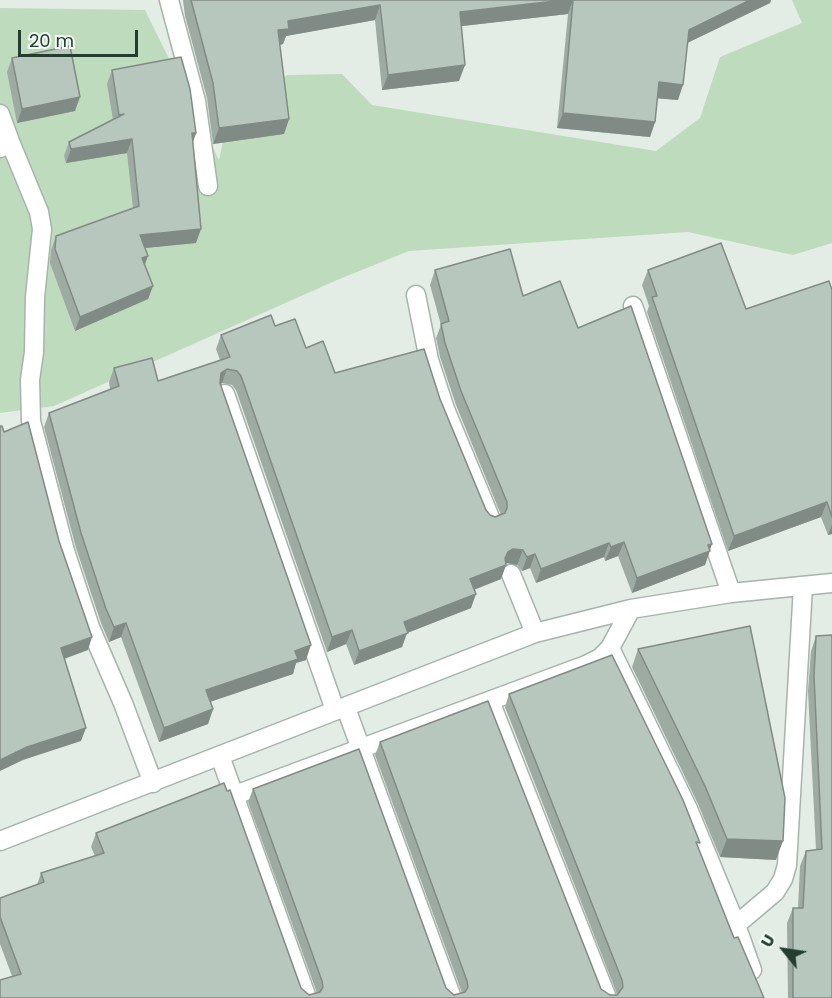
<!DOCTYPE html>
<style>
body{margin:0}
#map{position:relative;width:832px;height:998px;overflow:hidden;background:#e3ece5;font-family:Poppins,sans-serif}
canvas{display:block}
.north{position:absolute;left:754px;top:920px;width:60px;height:60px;-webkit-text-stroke:4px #f3f9f5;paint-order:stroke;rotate:300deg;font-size:16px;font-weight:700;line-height:24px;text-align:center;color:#243d2f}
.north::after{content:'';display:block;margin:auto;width:21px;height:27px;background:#243d2f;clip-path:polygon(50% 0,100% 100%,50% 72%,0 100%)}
.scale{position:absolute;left:18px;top:30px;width:120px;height:27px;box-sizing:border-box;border:3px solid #243d2f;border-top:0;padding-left:8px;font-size:18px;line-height:21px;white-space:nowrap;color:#243d2f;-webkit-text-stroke:4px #f3f9f5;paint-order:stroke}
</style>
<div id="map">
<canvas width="832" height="998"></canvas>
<div class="north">U</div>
<div class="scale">20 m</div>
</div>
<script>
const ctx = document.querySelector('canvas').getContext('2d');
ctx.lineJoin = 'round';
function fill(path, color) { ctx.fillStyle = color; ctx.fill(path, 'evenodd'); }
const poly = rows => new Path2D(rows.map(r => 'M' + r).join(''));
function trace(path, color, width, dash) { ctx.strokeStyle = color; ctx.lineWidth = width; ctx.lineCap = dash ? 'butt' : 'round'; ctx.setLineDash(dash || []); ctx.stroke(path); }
const green = poly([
 [792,0,832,0,832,243,793,255,688,232,409,251,337,280,54,406,0,413,0,8,145,10,219,160,226,127,287,75,342,74,372,105,656,151,700,118,720,57,802,23]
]);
const street = poly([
 [169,0,196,101,208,186],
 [0,114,11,144],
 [0,148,11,144,39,212,42,229,35,297,34,352,30,380,31,421,65,551,90,627,123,703,153,783],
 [416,295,429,360,445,409,491,520],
 [633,306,731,593],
 [225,394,335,710],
 [511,574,535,633],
 [610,648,688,809,736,925,752,970],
 [490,701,607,998],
 [346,708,452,998],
 [220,756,307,998],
 [235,795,586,665,600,658,610,648,631,609],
 [0,841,535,633,631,609,731,593,832,583],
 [736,925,775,892,783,879,787,865,803,586]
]);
const wall = poly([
 [183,0,771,0,770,3,687,43,678,100,657,98,655,122,650,137,557,128,568,14,461,26,459,81,382,90,375,20,286,36,283,44,280,45,289,119,284,134,213,144,207,98,185,16],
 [12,58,75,111,17,123,7,72],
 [112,70,196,133,193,142,196,243,145,248,145,265,153,286,148,299,75,331,50,263,51,250,56,236,133,208,127,153,66,163,64,156,69,142,113,120,107,84],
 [435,270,523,296,578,328,710,550,705,565,632,593,618,556,605,561,604,557,536,583,530,568,522,571,517,565,507,563,506,564,501,579,474,590,471,608,407,633,402,647,354,665,346,644,327,652,236,390,232,385,222,383,220,385,306,660,296,663,293,674,210,701,213,709,208,724,159,742,121,637,109,642,101,623,76,548,44,427,49,413,110,389,109,382,114,368,158,381,220,360,216,349,221,335,275,326,306,348,335,373,440,399,486,510,490,515,495,517,501,515,456,405,440,357,436,338,441,325,430,285],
 [648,270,746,309,832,290,832,534,828,535,821,517,728,551,647,312,649,306,642,285],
 [816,636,832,998,788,998,787,923,793,908,798,908,800,866,806,851,816,850,808,691,811,651],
 [638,649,776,860,720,857,698,804,632,667],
 [509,694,698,847,734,938,764,998,0,998,12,976,0,944,0,898,37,885,41,873,95,856,91,847,96,833,301,988,309,995,317,993,248,802,253,789,446,988,454,995,462,993,375,755,380,742,601,989,610,995,617,995,617,994,505,707]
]);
const shadedWall = poly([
 [564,0,573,0,568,14,454,27,460,12],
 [750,0,771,0,770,3,683,45,689,30],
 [380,5,375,20,286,36,283,44,273,46,278,30,288,21],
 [465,65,459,81,382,90,388,75],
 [659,82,683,85,678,100,653,98],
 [80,97,75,111,17,123,22,109],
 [563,113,655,122,650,137,557,128],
 [289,119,284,134,213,144,219,128],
 [192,133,196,133,191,147],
 [132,139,127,153,66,163,71,149],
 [201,229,196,243,135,249,140,235],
 [148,256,143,270,142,258],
 [153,286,148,299,75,331,80,317],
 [227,369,222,383,216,387,221,373],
 [827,502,821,517,728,551,734,536],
 [832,525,832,534,828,535],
 [624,542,618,556,605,561,611,547],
 [609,543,604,557,536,583,541,569],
 [712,544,705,565,632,593,637,578],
 [513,549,523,550,517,565,507,563,504,566,506,565,501,579,465,593,470,579],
 [535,554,530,568,522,571,527,557],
 [476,594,471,608,407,633,402,647,354,665,359,651,404,622],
 [126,623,121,637,109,642,114,627],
 [352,630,346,644,327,652,332,637],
 [92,637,88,650,56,662,61,648],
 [311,645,306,660,296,663,293,674,201,705,206,690],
 [213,709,208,724,159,742,164,728],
 [86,728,81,741,23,760,0,771,0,760,27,747],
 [727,839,783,841,776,860,720,857]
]);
const building = poly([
 [191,0,564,0,460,12,465,65,388,75,380,5,288,21,289,29,278,30,289,119,219,128,213,83,191,0],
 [573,0,750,0,689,30,683,85,659,82,655,122,563,113,573,0],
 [70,46,80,97,22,109,12,58,70,46],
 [181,57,190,89,196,133,192,133,201,229,140,235,148,256,142,258,153,286,80,317,55,249,56,236,139,206,132,139,71,149,69,142,124,114,119,115,112,70,181,57],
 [721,243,746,309,829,281,832,290,832,517,827,502,734,536,652,297,657,296,648,270,721,243],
 [510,249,523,296,560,281,578,328,631,306,712,544,708,545,710,551,637,578,624,542,611,547,609,543,541,569,535,554,527,557,523,550,513,549,508,552,505,558,506,565,470,579,476,594,404,622,408,633,359,651,352,630,332,637,241,376,237,371,227,369,221,373,220,383,311,645,295,651,298,659,206,690,213,709,164,728,126,623,114,627,106,609,81,533,49,413,119,386,114,368,152,358,158,381,230,357,221,335,271,315,275,326,295,319,306,348,323,341,335,373,424,349,440,399,486,510,490,515,495,517,505,513,507,508,507,502,461,391,445,343,441,324,449,321,435,270,510,249],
 [28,422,59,541,92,637,61,648,86,728,27,747,0,760,0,426,2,426,4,432,28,422],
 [750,626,785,798,783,841,727,839,705,786,638,649,750,626],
 [832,635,832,998,793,998,793,908,803,908,806,851,822,849,814,676,816,636,832,635],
 [612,655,683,800,700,843,696,842,734,938,738,937,764,998,0,998,0,980,21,974,0,917,0,898,44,882,41,873,104,853,96,833,224,783,227,791,230,790,301,988,309,995,320,992,323,987,322,981,253,789,359,749,446,988,454,995,465,992,468,987,467,981,380,742,488,701,601,989,610,995,617,995,623,987,622,980,509,694,612,655]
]);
fill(green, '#bedcbd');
trace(street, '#a6b4ab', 21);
trace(street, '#fff', 18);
fill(wall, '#9eaba3');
fill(shadedWall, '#818b85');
fill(building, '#b8c7be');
trace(building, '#818b85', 1.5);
</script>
